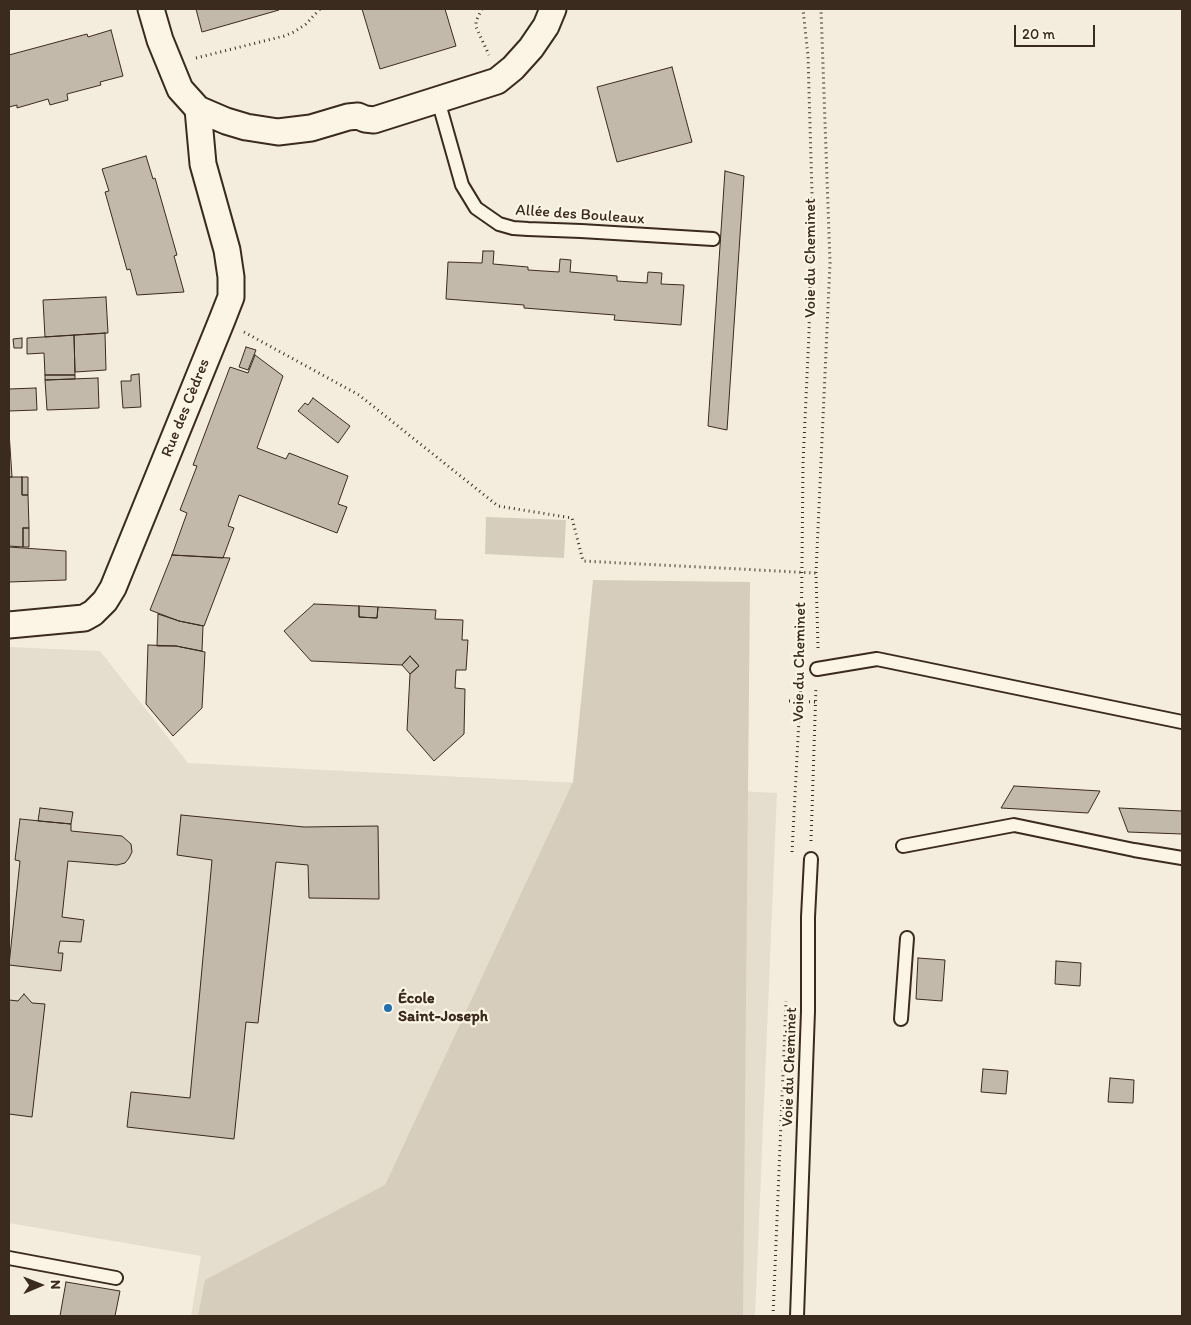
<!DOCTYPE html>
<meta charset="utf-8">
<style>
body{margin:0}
#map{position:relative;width:1191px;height:1325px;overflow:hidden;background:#f4eddd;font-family:Itim,sans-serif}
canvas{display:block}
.frame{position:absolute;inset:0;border:10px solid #3b2a1e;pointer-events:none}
.north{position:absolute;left:15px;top:1260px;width:50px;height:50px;-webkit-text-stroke:4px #fcf5e5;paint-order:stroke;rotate:89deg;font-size:14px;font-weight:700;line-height:20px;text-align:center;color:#3b2a1e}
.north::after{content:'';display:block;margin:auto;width:18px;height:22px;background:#3b2a1e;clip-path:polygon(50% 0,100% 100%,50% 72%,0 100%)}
.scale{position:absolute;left:1014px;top:25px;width:81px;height:22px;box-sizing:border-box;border:2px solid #3b2a1e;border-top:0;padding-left:6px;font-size:15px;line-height:18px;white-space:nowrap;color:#3b2a1e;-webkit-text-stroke:4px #fcf5e5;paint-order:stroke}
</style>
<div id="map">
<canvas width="1191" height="1325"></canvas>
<div class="frame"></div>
<div class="north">N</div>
<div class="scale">20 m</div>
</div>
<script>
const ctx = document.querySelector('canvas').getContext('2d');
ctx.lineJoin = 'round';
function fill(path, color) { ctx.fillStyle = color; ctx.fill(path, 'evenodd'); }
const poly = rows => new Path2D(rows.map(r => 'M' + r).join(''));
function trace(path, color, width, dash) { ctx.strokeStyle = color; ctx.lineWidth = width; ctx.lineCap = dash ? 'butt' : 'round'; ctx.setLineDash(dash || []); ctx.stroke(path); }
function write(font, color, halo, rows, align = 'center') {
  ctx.font = font + ' Itim,sans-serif'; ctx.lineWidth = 4.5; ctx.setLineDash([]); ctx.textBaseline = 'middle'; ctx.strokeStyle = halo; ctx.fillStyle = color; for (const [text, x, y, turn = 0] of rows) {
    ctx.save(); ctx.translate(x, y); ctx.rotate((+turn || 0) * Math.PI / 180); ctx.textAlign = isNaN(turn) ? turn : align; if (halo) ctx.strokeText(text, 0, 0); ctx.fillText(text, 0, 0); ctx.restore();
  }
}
const built = poly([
 [9,647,100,651,188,763,777,793,755,1316,191,1316,201,1256,9,1223]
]);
const green = poly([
 [486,517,566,520,564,558,485,554],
 [593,580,750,582,743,1316,198,1316,205,1280,385,1185,573,782]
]);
const building = poly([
 [196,9,279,9,279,10,202,32,196,9],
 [362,9,445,9,456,46,380,69,362,9],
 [111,30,123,76,100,82,101,85,67,94,68,100,50,105,48,99,17,108,17,105,9,107,9,55,87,34,88,37,111,30],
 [672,67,692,142,617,162,597,87,672,67],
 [146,156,153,179,155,178,177,255,174,256,184,292,137,295,130,269,127,270,105,192,109,191,102,169,146,156],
 [725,171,744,176,727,430,708,426,725,171],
 [483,251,494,251,493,264,528,267,528,270,559,272,560,259,571,260,570,272,617,276,617,281,647,283,648,272,662,273,661,284,684,285,681,325,614,320,615,315,524,308,524,305,446,299,448,262,482,263,483,251],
 [106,297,108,333,45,337,43,300,106,297],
 [105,333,106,370,75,372,74,335,105,333],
 [74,335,75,375,45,375,44,353,27,354,27,338,74,335],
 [22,338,22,348,14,348,13,339,22,338],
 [246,347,256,350,248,370,239,367,246,347],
 [255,355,283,376,257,448,286,459,289,453,348,476,338,504,347,507,337,533,239,495,228,526,234,528,223,558,172,555,187,513,180,510,197,466,193,465,230,367,248,373,255,355],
 [139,374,141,407,123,408,121,381,131,381,131,375,139,374],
 [45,375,75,375,75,379,45,380,45,375],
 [98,378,99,408,47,410,45,380,98,378],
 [36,388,37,410,9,411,9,389,36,388],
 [313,398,350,426,338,443,298,411,305,403,308,405,313,398],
 [9,432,12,477,9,477,9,432],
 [9,477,22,477,22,495,28,495,29,528,23,528,23,547,9,546,9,477],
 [22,477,28,477,28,495,22,495,22,477],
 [23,528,29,528,29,547,23,547,23,528],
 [9,547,66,551,66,580,9,582,9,547],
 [172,555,230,558,204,626,179,621,150,610,172,555],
 [314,604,359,606,359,617,377,618,378,607,436,610,435,619,463,620,462,640,468,640,466,670,456,670,455,688,465,689,464,734,434,761,407,730,410,674,419,666,410,656,402,665,311,661,284,631,314,604],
 [359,606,378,607,377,618,359,617,359,606],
 [158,614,179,621,203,626,202,651,176,646,157,646,158,614],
 [148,645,176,646,205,652,202,708,173,736,146,704,148,645],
 [410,656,419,666,410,674,402,665,410,656],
 [1014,786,1100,791,1088,813,1001,808,1014,786],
 [40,808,73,812,71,824,38,821,40,808],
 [1119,808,1182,811,1182,834,1128,832,1119,808],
 [181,815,304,827,378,826,379,899,309,898,308,865,276,862,258,1023,246,1022,234,1139,127,1127,131,1092,190,1098,212,860,177,855,181,815],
 [20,819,71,824,71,831,122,836,131,844,132,852,129,858,125,863,117,865,68,861,62,917,84,920,81,942,60,941,58,953,63,953,61,971,9,965,20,861,15,860,20,819],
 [918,958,945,960,942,1001,916,999,918,958],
 [1056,961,1081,963,1080,986,1055,984,1056,961],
 [24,994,32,1003,45,1004,32,1117,9,1114,9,1000,18,1001,24,994],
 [983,1069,1008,1071,1006,1094,981,1092,983,1069],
 [1110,1078,1134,1080,1133,1103,1108,1102,1110,1078],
 [66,1282,120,1291,115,1316,60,1316,66,1282]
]);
const path = poly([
 [482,9,476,21,476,27,489,55],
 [196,58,284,36,294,32,306,24,320,9],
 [244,332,359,395,498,506,572,518,583,561,816,573],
 [818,648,816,573,830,263,821,9],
 [801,658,803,463,809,333,812,193,808,56,803,9],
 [789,701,816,702],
 [811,841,816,687],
 [792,852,801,681],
 [773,1316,786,1001]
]);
const lane = poly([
 [438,100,462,185,476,208,499,224,513,228,528,229,581,231,713,239],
 [817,669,877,659,1182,722],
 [903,846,1014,825,1134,850,1182,858],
 [901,1019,907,938],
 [9,1258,116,1278],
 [797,1316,808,1011,808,917,811,859]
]);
const street = poly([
 [151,9,160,40,180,89,198,109,226,121,246,127,278,132,311,128,348,117,358,116,365,119,374,120,497,81,513,68,531,48,546,26,553,9],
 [9,625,84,618,93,613,105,601,113,588,222,320,231,297,231,277,227,250,203,164,198,109]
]);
const markers = [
 [388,1008,5,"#1f6fb2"]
];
const streetNames = [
 ["Allée des Bouleaux",580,215,4],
 ["Voie du Cheminet",811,258,-90],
 ["Rue des Cèdres",186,408,-68],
 ["Voie du Cheminet",800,662,-89],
 ["Voie du Cheminet",790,1067,-88]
];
const poiNames = [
 ["École",398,999],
 ["Saint-Joseph",398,1017]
];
fill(built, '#e5ddce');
fill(green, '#d6cdbd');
fill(building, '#c3b9aa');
trace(building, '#3b2a1e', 1);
trace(lane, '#3b2a1e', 16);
trace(street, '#3b2a1e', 29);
trace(path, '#3b2a1e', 3, [1, 4]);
trace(lane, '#fcf5e5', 12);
trace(street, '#fcf5e5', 25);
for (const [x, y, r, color] of markers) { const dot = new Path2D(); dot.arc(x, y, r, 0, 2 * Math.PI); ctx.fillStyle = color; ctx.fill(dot); trace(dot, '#fcf5e5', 2); }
write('16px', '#3b2a1e', '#fcf5e5', streetNames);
write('bold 16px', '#3b2a1e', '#fcf5e5', poiNames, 'left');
</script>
